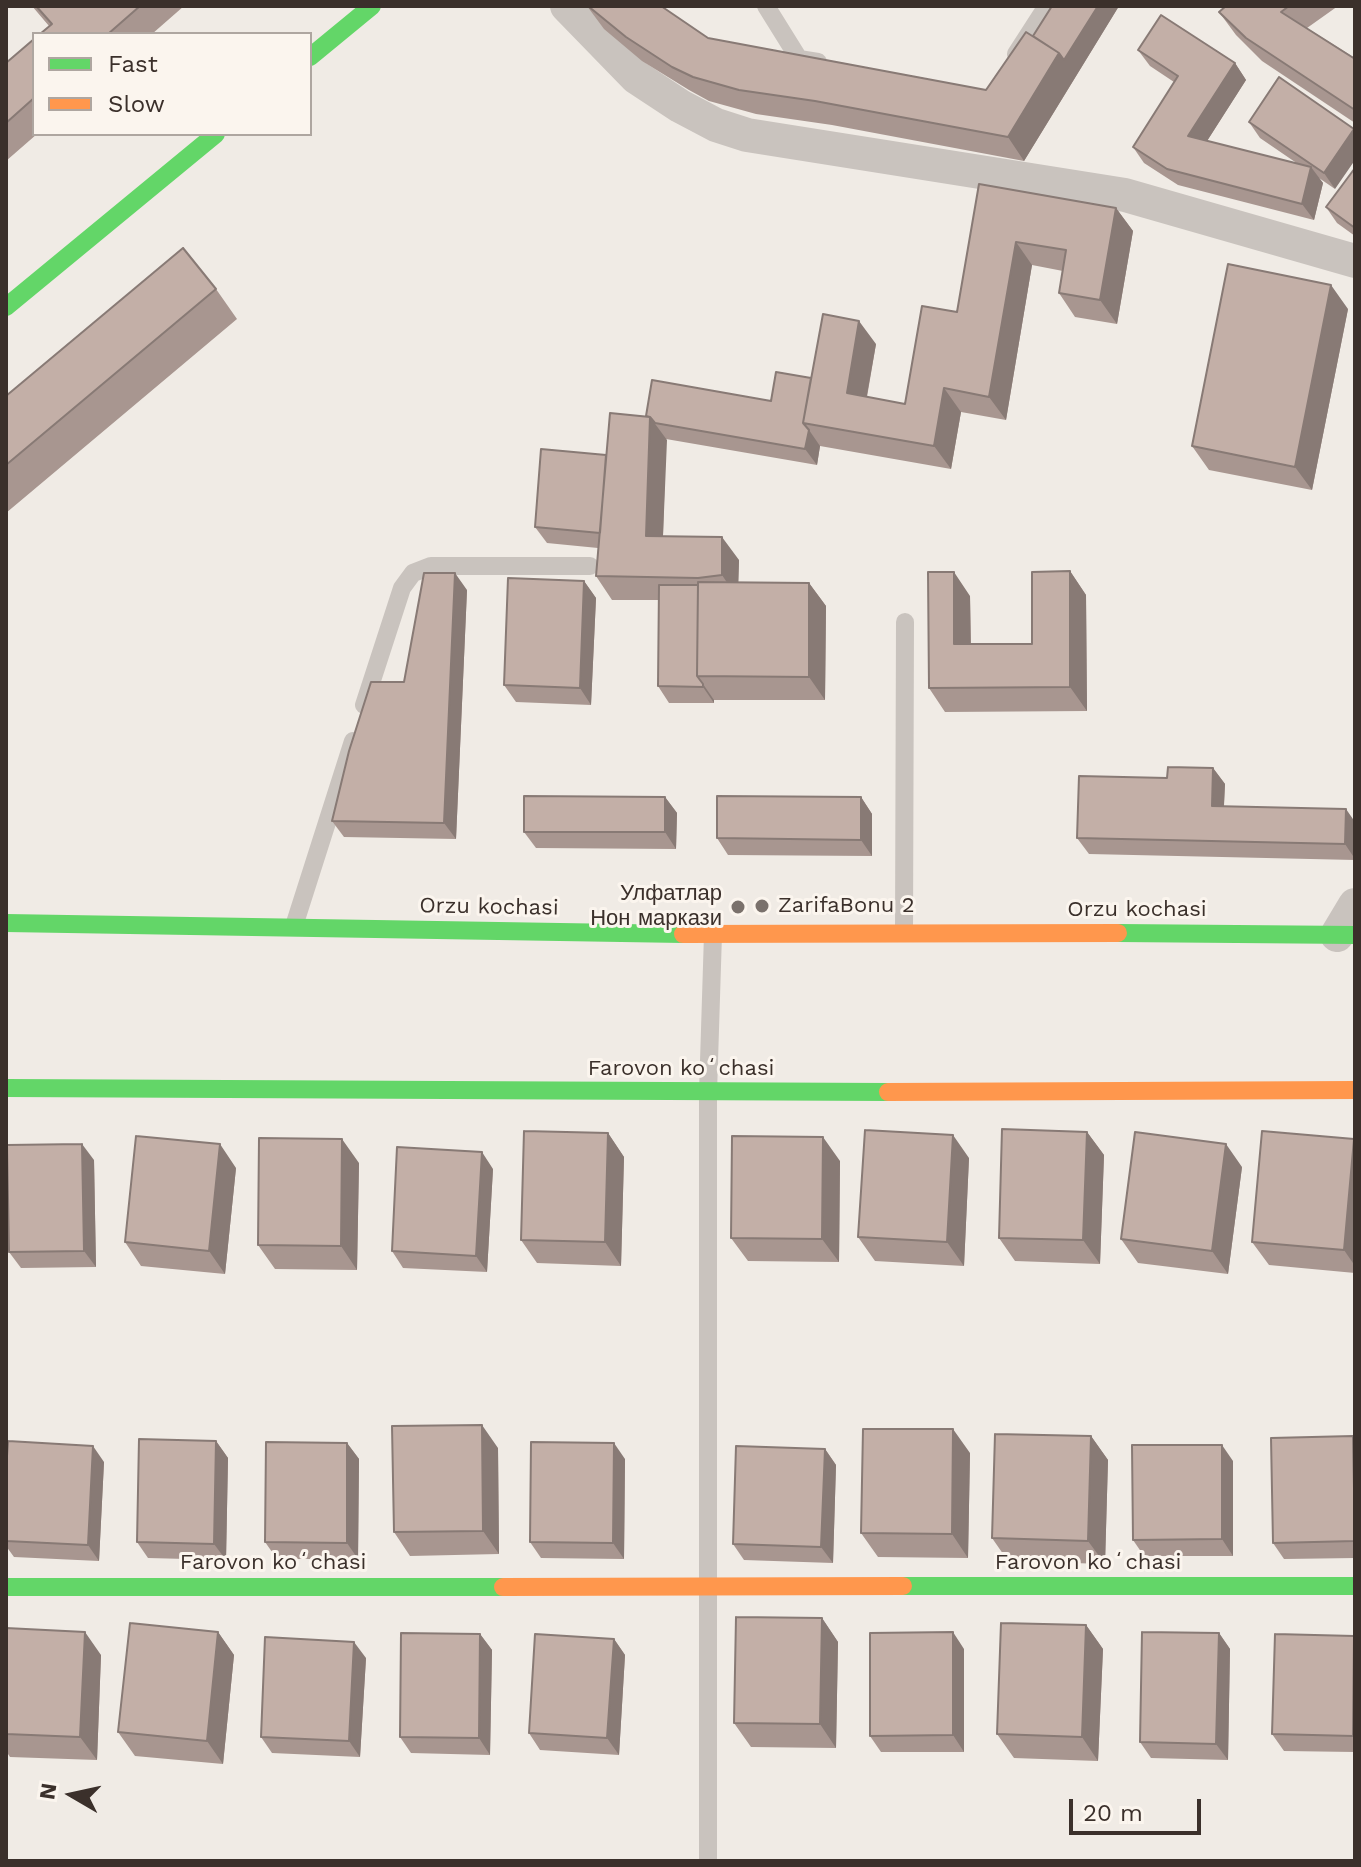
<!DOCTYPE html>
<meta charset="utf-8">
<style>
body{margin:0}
#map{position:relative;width:1361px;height:1867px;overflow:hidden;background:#f0ebe5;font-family:"Work Sans",sans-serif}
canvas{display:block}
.frame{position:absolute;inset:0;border:8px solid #3b302b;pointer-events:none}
.legend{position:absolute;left:32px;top:32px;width:280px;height:104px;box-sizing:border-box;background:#fbf5ee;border:2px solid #aea6a0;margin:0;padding:10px 14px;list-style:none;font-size:24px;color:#3b302b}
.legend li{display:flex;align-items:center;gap:16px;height:40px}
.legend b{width:40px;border:2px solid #aea6a0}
.north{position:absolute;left:32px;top:1755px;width:80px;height:80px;-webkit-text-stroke:6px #fbf5ee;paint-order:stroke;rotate:279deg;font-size:22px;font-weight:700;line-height:32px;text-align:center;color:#3b302b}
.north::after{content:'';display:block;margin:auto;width:28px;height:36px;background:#3b302b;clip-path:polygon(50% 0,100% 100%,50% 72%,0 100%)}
.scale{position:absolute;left:1069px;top:1799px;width:132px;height:36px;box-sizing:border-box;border:4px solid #3b302b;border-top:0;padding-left:10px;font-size:24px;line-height:28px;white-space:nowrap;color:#3b302b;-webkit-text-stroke:6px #fbf5ee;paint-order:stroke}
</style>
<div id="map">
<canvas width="1361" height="1867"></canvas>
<div class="frame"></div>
<ul class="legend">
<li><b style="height:10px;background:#63d668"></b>Fast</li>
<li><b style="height:10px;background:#ff974d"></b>Slow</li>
</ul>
<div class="north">N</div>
<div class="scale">20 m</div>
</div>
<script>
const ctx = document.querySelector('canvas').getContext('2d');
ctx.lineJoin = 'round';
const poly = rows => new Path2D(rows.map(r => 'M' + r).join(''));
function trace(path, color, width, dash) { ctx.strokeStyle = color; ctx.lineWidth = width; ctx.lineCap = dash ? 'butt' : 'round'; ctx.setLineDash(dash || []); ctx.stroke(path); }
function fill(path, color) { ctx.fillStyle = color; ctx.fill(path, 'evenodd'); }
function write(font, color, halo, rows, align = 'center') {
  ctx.font = font + ' "Work Sans",sans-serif'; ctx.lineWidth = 6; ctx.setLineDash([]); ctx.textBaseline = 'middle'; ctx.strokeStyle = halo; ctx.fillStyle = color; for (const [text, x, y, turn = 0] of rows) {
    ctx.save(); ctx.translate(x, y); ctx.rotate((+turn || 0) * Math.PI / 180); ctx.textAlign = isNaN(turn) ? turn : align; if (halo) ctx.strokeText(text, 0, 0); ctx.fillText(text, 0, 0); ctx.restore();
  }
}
const lane = poly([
 [766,6,799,59,818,62],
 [1016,54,1047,6],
 [364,705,402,588,413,573,431,566,590,566],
 [294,926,353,741],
 [904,932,905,622],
 [708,1861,708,1093,713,934]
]);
const street = poly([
 [567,6,636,77,680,106,716,125,747,135,1125,195,1355,261],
 [1337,935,1355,905]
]);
const fast = poly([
 [310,57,372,6],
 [6,307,216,134],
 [6,923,683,934],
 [1118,933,1355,935],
 [6,1088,888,1092],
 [903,1586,1355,1586],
 [6,1587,503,1587]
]);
const slow = poly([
 [683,934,1118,933],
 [888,1092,1355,1090],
 [503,1587,903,1586]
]);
const wall = poly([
 [32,6,184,6,152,34,40,34,49,26],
 [587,6,661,6,708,38,986,90,1033,36,1119,6,1024,161,832,125,756,114,709,101,689,90,642,61,604,29],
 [1226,6,1338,6,1307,28,1355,58,1355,123,1262,61,1236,35,1219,12],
 [34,39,34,134,37,134,6,161,6,63],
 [1138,50,1235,63,1246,80,1207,141,1298,164,1260,138,1249,122,1279,77,1335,189,1319,178,1323,183,1314,220,1178,185,1144,163,1133,147,1174,82,1150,66],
 [1355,168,1355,236,1337,223,1326,207],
 [979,184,1116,208,1133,231,1117,324,1075,317,1059,293,1063,271,1032,265,1006,420,961,412,951,469,820,446,817,465,666,439,663,536,739,560,738,582,809,583,826,606,825,700,714,700,714,703,669,703,658,686,659,600,612,600,596,576,598,548,547,543,535,527,646,416,771,401,876,344,867,397,905,404,957,312],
 [216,289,237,319,6,513,6,396],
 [1348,309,1312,490,1209,470,1192,446],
 [1070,571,1086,595,1087,711,945,712,929,688,970,596,971,644,1032,644],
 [584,581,596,598,591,705,516,702,504,685],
 [467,590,456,839,344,837,332,821,404,682],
 [1213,768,1225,784,1224,806,1355,822,1355,860,1089,854,1077,838,1167,778],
 [665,797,677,813,676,849,536,848,524,832],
 [861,797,872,814,872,856,728,855,717,838],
 [1087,1132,1104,1155,1100,1264,1015,1261,999,1238],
 [608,1133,624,1157,621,1266,537,1263,521,1240],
 [1354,1139,1355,1141,1355,1273,1269,1265,1252,1242],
 [969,1158,964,1266,875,1261,858,1237],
 [94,1160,96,1267,21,1268,9,1252],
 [840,1161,839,1262,748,1261,731,1238],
 [359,1163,357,1270,275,1269,258,1245],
 [1242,1167,1228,1274,1138,1263,1121,1239],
 [236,1168,225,1274,141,1266,125,1242],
 [493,1169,487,1272,403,1268,392,1251],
 [1091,1436,1108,1460,1105,1564,1008,1561,992,1538],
 [1353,1436,1355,1439,1355,1558,1284,1559,1273,1543],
 [216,1441,228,1458,226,1560,148,1558,137,1542],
 [347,1443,359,1459,358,1559,277,1559,265,1542],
 [498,1448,499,1554,410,1556,394,1532],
 [825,1449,836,1465,833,1563,744,1560,733,1544],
 [970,1453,968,1558,878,1557,861,1533],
 [625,1459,624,1559,541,1558,530,1542],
 [1233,1461,1233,1556,1144,1556,1133,1540],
 [104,1462,99,1561,14,1557,6,1546,6,1471],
 [822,1618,838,1642,836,1748,751,1747,734,1723],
 [1086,1625,1103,1649,1098,1761,1014,1758,997,1734],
 [6,1628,101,1655,97,1760,10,1757,6,1751],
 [218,1632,234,1655,223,1764,135,1756,118,1732],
 [1219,1633,1230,1649,1228,1760,1151,1758,1140,1742],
 [480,1634,492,1650,490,1755,411,1753,400,1737],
 [1355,1636,1355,1752,1284,1751,1272,1734],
 [614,1639,625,1655,619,1755,540,1750,529,1733],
 [964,1649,964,1752,881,1752,870,1736],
 [366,1658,360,1757,272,1753,261,1737]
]);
const shadedWall = poly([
 [1098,6,1119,6,1024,161,1008,137,1059,53],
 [1235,63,1246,80,1200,152,1188,136],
 [1354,129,1355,160,1335,189,1324,173],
 [1311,167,1323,183,1314,220,1302,204],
 [1116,208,1133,231,1117,324,1100,300],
 [1016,242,1032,265,1006,420,989,397],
 [1331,285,1348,309,1312,490,1295,467],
 [859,321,876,344,863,417,847,393],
 [944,388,961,412,951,469,934,446],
 [650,417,667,440,662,559,646,536],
 [809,430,820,446,817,465,805,449],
 [722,537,739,560,738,599,722,575],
 [1070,571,1086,595,1087,711,1070,687],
 [954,572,970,596,971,667,954,644],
 [455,573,467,590,456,839,444,823],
 [584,581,596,598,591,705,580,688],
 [809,583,826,606,825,700,809,677],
 [703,684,714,700,714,703,703,687],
 [1213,768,1225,784,1223,822,1212,806],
 [665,797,677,813,676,849,665,832],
 [861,797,872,814,872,856,861,840],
 [1346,809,1355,822,1355,859,1345,844],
 [1087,1132,1104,1155,1100,1264,1083,1240],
 [608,1133,624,1157,621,1266,605,1242],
 [953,1135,969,1158,964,1266,947,1242],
 [823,1137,840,1161,839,1262,822,1239],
 [342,1139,359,1163,357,1270,341,1246],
 [1354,1139,1355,1141,1355,1266,1344,1250],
 [82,1144,94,1160,96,1267,84,1251],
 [220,1144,236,1168,225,1274,209,1251],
 [1226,1144,1242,1167,1228,1274,1212,1251],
 [482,1152,493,1169,487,1272,476,1256],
 [482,1425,498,1448,499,1554,483,1531],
 [953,1429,970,1453,968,1558,952,1534],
 [1091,1436,1108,1460,1105,1564,1088,1541],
 [1353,1436,1355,1439,1355,1542,1355,1541],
 [216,1441,228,1458,226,1560,214,1544],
 [347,1443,359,1459,358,1559,347,1543],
 [614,1443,625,1459,624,1559,613,1543],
 [1222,1445,1233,1461,1233,1556,1222,1539],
 [93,1446,104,1462,99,1561,88,1545],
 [825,1449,836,1465,833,1563,821,1547],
 [822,1618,838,1642,836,1748,820,1724],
 [1086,1625,1103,1649,1098,1761,1082,1737],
 [85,1632,101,1655,97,1760,80,1737],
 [218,1632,234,1655,223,1764,207,1741],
 [953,1632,964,1649,964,1752,953,1735],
 [1219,1633,1230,1649,1228,1760,1216,1744],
 [480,1634,492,1650,490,1755,479,1738],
 [1355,1636,1355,1739,1353,1736],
 [614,1639,625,1655,619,1755,607,1738],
 [354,1642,366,1658,360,1757,349,1741]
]);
const building = poly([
 [36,6,140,6,108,34,40,34,52,24,36,6],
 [588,6,661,6,708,38,986,90,1026,32,1059,53,1008,137,815,101,739,90,693,77,672,67,626,37,588,6],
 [1052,6,1098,6,1064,60,1059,53,1033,36,1052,6],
 [1226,6,1289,6,1281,12,1355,59,1355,110,1246,38,1219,12,1226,6],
 [1161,15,1235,63,1188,136,1311,167,1302,204,1167,169,1133,147,1178,76,1138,50,1161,15],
 [34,39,34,98,6,123,6,63,34,39],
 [1279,77,1354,129,1324,173,1249,122,1279,77],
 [1355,168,1355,228,1326,207,1355,168],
 [979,184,1116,208,1100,300,1059,293,1066,250,1016,242,989,397,944,388,934,446,803,423,823,314,859,321,847,393,905,404,922,306,957,312,979,184],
 [183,248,216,289,6,465,6,396,183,248],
 [1228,264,1331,285,1295,467,1192,446,1228,264],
 [776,372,811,378,803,423,809,430,805,449,655,423,650,417,646,416,652,380,771,401,776,372],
 [610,413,650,417,646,536,722,537,722,575,698,578,596,576,610,413],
 [541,449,606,455,600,533,535,527,541,449],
 [1070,571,1070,687,929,688,928,572,954,572,954,644,1032,644,1032,572,1070,571],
 [424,573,455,573,444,823,332,821,349,751,371,682,404,682,424,573],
 [508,578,584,581,580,688,504,685,508,578],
 [698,582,809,583,809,677,697,676,698,582],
 [659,585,698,585,697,676,703,684,703,687,658,686,659,585],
 [1168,767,1213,768,1212,806,1346,809,1345,844,1077,838,1079,776,1167,778,1168,767],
 [524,796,665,797,665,832,524,832,524,796],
 [717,796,861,797,861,840,717,838,717,796],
 [1002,1129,1087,1132,1083,1240,999,1238,1002,1129],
 [865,1130,953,1135,947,1242,858,1237,865,1130],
 [524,1131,608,1133,605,1242,521,1240,524,1131],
 [1262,1131,1354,1139,1344,1250,1252,1242,1262,1131],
 [1135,1132,1226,1144,1212,1251,1121,1239,1135,1132],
 [136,1136,220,1144,209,1251,125,1242,136,1136],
 [732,1136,823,1137,822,1239,731,1238,732,1136],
 [259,1138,342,1139,341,1246,258,1245,259,1138],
 [82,1144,84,1251,9,1252,7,1145,82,1144],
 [397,1147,482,1152,476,1256,392,1251,397,1147],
 [482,1425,483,1531,394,1532,392,1426,482,1425],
 [863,1429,953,1429,952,1534,861,1533,863,1429],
 [995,1434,1091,1436,1088,1541,992,1538,995,1434],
 [1353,1436,1355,1541,1273,1543,1271,1438,1353,1436],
 [139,1439,216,1441,214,1544,137,1542,139,1439],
 [8,1441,93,1446,88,1545,6,1541,6,1471,8,1441],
 [266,1442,347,1443,347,1543,265,1542,266,1442],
 [531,1442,614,1443,613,1543,530,1542,531,1442],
 [1132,1445,1222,1445,1222,1539,1133,1540,1132,1445],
 [736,1446,825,1449,821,1547,733,1544,736,1446],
 [736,1617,822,1618,820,1724,734,1723,736,1617],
 [130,1623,218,1632,207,1741,118,1732,130,1623],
 [1001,1623,1086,1625,1082,1737,997,1734,1001,1623],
 [6,1628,85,1632,80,1737,6,1734,6,1628],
 [953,1632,953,1735,870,1736,870,1633,953,1632],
 [1142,1632,1219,1633,1216,1744,1140,1742,1142,1632],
 [401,1633,480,1634,479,1738,400,1737,401,1633],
 [535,1634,614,1639,607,1738,529,1733,535,1634],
 [1275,1634,1354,1636,1353,1736,1272,1734,1275,1634],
 [265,1637,354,1642,349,1741,261,1737,265,1637]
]);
const markers = [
 [762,906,8,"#7a716c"],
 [738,907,8,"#7a716c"]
];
const poiNames = [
 ["Улфатлар",722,894],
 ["Нон маркази",722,919],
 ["ZarifaBonu 2",778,906,"left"]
];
const streetNames = [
 ["Orzu kochasi",489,907,1],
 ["Orzu kochasi",1137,910],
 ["Farovon koʻchasi",681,1069],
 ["Farovon koʻchasi",273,1563],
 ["Farovon koʻchasi",1088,1563]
];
trace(lane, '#c9c3be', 18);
trace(street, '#c9c3be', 34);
trace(fast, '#63d668', 18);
trace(slow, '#ff974d', 18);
fill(wall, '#a89690');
fill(shadedWall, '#887a75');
fill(building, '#c3afa7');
trace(building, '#887a75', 2);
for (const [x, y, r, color] of markers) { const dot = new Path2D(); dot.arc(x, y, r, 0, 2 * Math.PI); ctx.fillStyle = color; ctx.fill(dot); trace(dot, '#fbf5ee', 3); }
write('22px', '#3b302b', '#fbf5ee', poiNames, 'right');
write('22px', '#3b302b', '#fbf5ee', streetNames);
</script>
